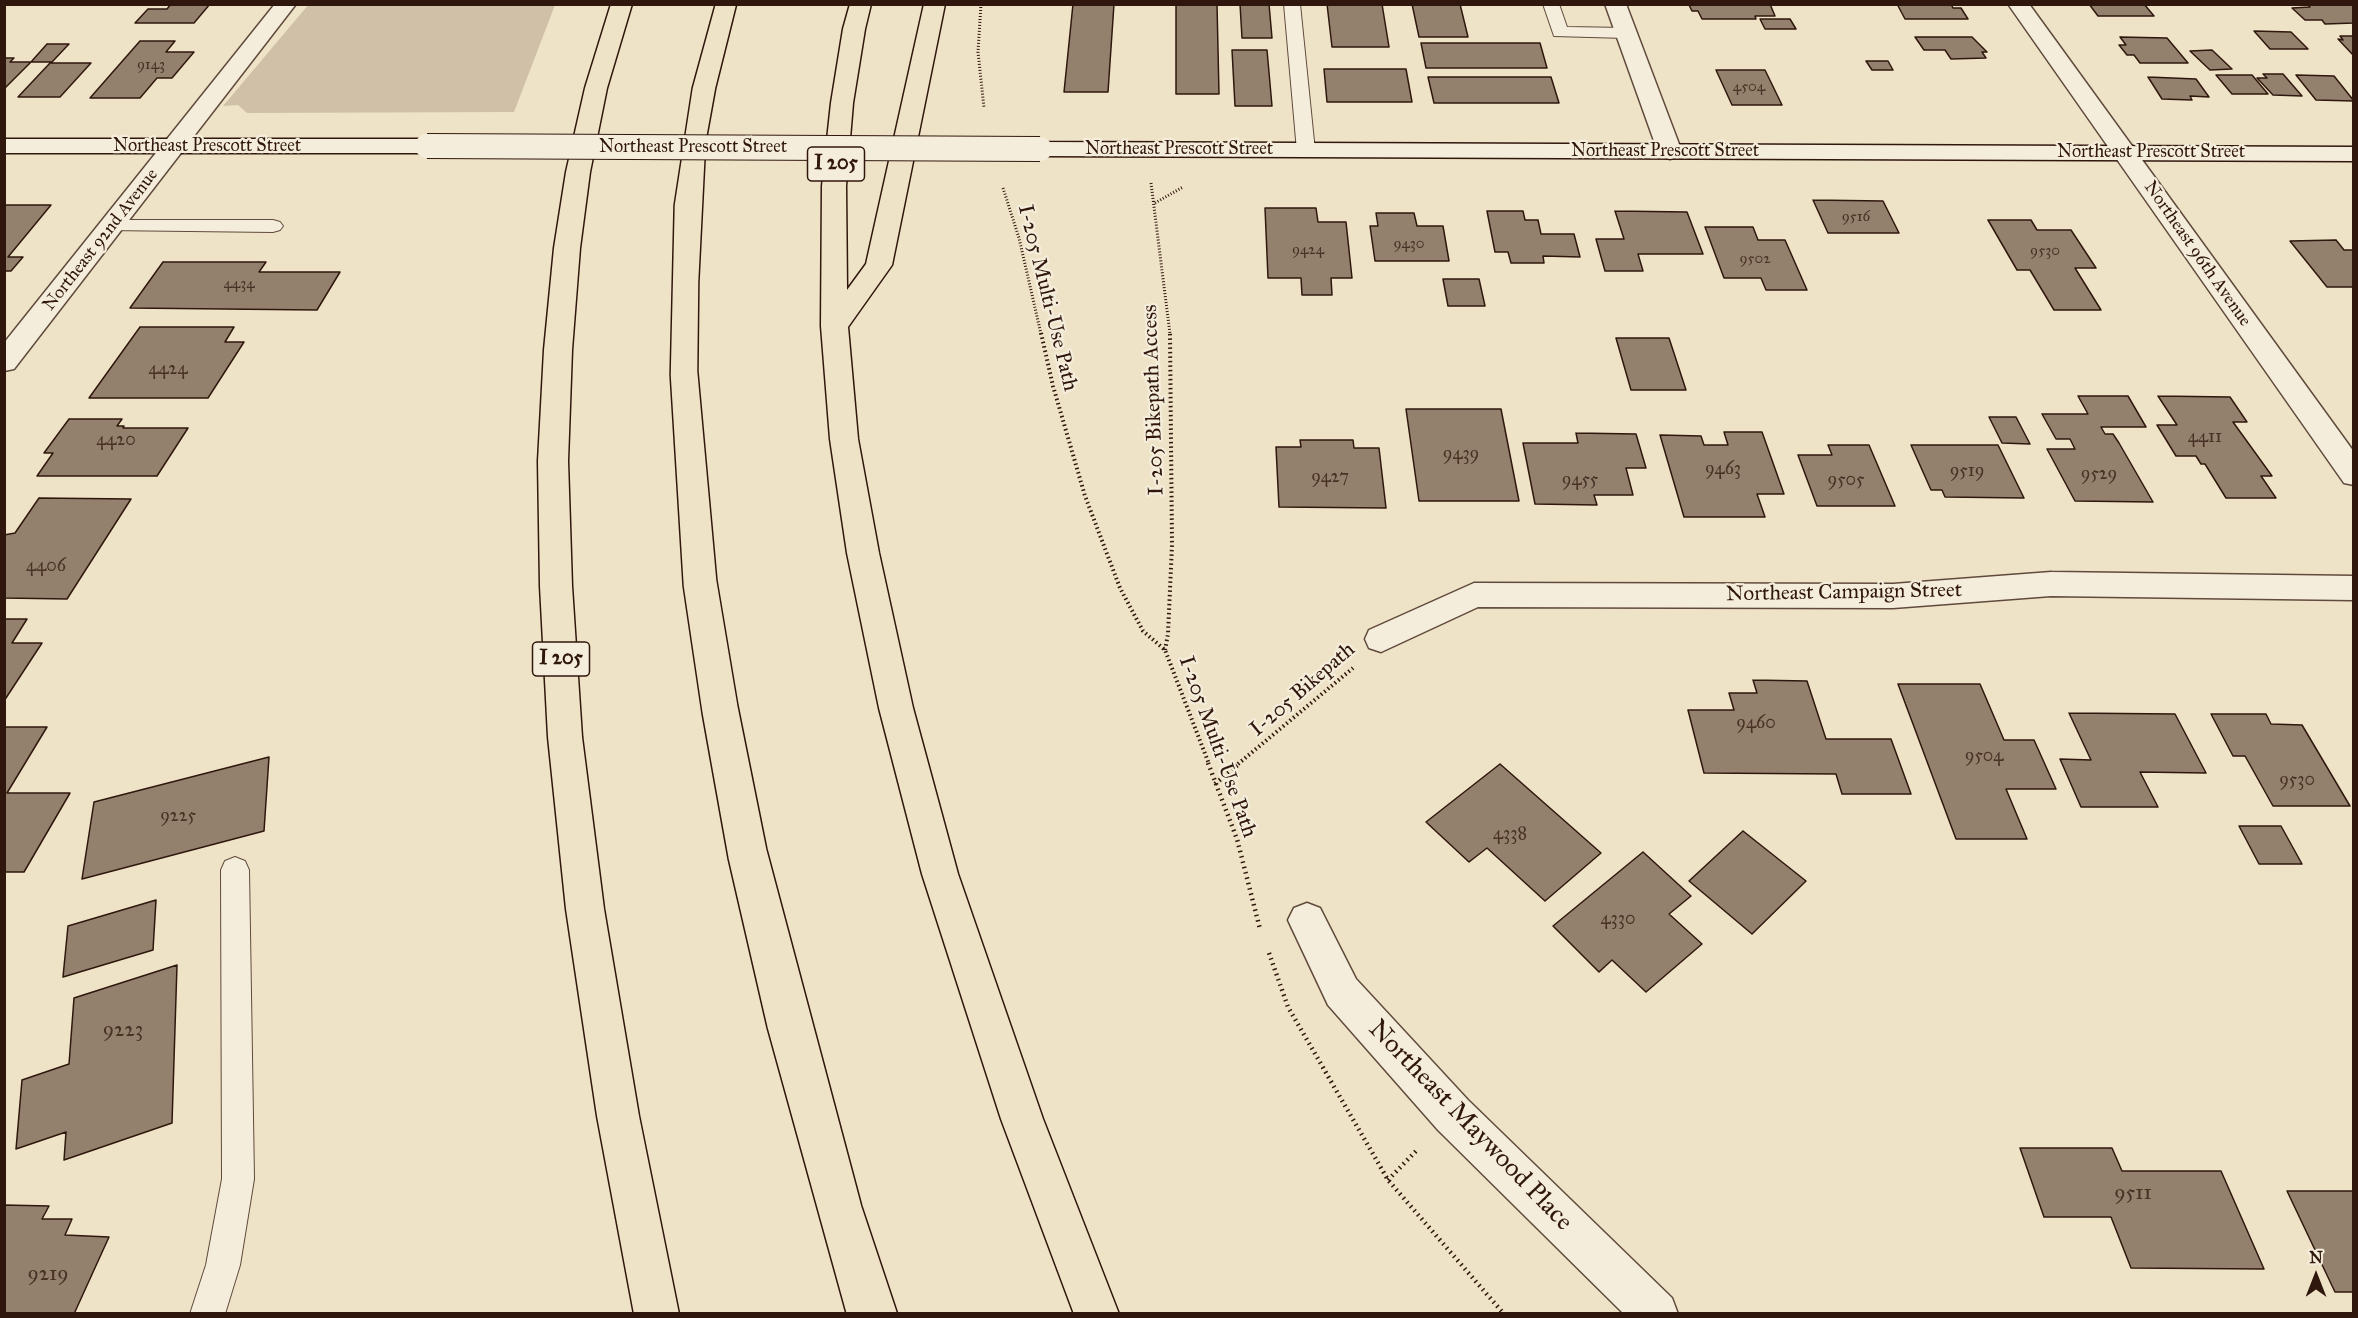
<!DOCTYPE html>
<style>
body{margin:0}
#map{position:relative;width:2358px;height:1318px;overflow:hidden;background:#efe3c7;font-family:"IM FELL Great Primer",serif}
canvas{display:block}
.frame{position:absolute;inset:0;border:6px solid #30170d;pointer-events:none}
.north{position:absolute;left:2286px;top:1246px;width:60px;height:60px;-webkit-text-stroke:4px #f5eddb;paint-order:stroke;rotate:0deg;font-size:16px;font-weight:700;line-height:24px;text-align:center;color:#30170d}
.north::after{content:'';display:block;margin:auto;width:21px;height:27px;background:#30170d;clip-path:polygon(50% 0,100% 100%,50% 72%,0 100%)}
</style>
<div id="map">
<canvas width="2358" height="1318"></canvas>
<div class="frame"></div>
<div class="north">N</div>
</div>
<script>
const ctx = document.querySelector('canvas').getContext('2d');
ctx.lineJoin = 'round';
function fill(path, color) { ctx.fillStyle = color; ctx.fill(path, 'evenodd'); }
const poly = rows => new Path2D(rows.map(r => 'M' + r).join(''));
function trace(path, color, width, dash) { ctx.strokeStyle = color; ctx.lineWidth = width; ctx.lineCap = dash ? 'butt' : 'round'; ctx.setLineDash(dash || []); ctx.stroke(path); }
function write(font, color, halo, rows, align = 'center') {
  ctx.font = font + ' "IM FELL Great Primer",serif'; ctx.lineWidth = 4.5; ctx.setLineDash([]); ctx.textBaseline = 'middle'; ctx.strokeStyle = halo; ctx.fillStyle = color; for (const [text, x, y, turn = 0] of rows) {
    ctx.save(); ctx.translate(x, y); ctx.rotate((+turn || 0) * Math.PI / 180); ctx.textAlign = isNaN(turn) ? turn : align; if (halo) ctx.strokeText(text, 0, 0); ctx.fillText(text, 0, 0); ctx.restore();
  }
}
const green = poly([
 [309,4,555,4,555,5,514,112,247,113,238,105,223,106]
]);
const building = poly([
 [171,4,210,4,194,23,135,23,148,9,167,9,171,4],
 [1073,4,1114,4,1108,92,1064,92,1073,4],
 [1176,4,1217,4,1219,94,1176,94,1176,4],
 [1240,4,1269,4,1272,38,1242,38,1240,4],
 [1327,4,1382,4,1389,47,1332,47,1327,4],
 [1412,4,1460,4,1468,37,1419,37,1412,4],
 [1770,4,1775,16,1755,16,1756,19,1702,19,1698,11,1692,11,1689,5,1770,4],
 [1897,4,1951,4,1953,8,1961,8,1968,19,1905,19,1897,4],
 [2089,4,2144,4,2154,16,2098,16,2089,4],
 [2307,4,2354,4,2354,23,2325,24,2322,20,2305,20,2292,8,2310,7,2307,4],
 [1760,19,1790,19,1796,29,1765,29,1760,19],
 [2254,31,2291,32,2308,49,2270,49,2254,31],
 [2340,36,2354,36,2354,56,2338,39,2343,40,2340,36],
 [1915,37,1972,37,1987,52,1982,52,1986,58,1951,59,1945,50,1924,50,1915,37],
 [2120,37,2167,38,2188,63,2140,63,2134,55,2127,55,2119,45,2126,45,2120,37],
 [140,41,175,41,166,52,194,52,172,78,157,78,140,98,90,98,140,41],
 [1421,43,1540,43,1547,68,1426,68,1421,43],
 [47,44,69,44,52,62,31,62,47,44],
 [1232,50,1267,50,1272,106,1235,106,1232,50],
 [2212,50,2232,69,2210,70,2190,51,2212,50],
 [4,58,14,58,10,62,31,62,4,89,4,58],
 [1866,61,1888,61,1893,70,1872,70,1866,61],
 [50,63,91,63,60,97,18,97,50,63],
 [1324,69,1406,69,1412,102,1327,102,1324,69],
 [1716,70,1765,70,1782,105,1732,105,1716,70],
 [2263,74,2283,74,2302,96,2273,95,2257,78,2267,78,2263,74],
 [2216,75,2252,75,2268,94,2232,94,2216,75],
 [2296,75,2334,76,2354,101,2316,100,2296,75],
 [1428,77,1551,77,1559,103,1434,103,1428,77],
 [2148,77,2196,79,2209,97,2190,96,2192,100,2162,99,2148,77],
 [1813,200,1883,201,1899,233,1828,233,1813,200],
 [4,205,51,205,8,257,23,257,11,271,4,271,4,205],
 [1265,208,1316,208,1318,222,1346,222,1352,278,1331,278,1332,295,1302,295,1301,278,1268,278,1265,208],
 [1487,211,1523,211,1525,220,1538,220,1541,234,1574,234,1580,257,1543,256,1544,263,1511,263,1508,252,1495,252,1487,211],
 [1615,211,1687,212,1703,254,1638,254,1643,271,1605,271,1596,239,1624,239,1615,211],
 [1376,213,1414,213,1417,226,1443,226,1449,261,1375,261,1370,226,1378,226,1376,213],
 [1988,220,2031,220,2037,230,2071,230,2096,268,2075,268,2101,310,2054,310,2030,270,2017,270,1988,220],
 [1705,227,1753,227,1758,240,1785,240,1807,290,1766,290,1761,278,1724,278,1705,227],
 [2336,240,2344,250,2354,250,2354,287,2327,287,2290,241,2336,240],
 [163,262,266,262,259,272,340,272,317,310,130,308,163,262],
 [1443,279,1479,279,1485,306,1448,306,1443,279],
 [140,327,234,327,225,342,244,342,208,398,89,398,140,327],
 [1616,338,1669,338,1686,390,1631,390,1616,338],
 [2078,396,2128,396,2146,427,2101,427,2105,434,2113,434,2119,443,2153,502,2075,501,2047,449,2075,449,2070,439,2056,439,2042,414,2088,414,2078,396],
 [2158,396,2230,397,2247,422,2233,422,2272,476,2261,476,2276,498,2226,498,2205,464,2201,464,2196,456,2176,456,2157,425,2177,425,2158,396],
 [1406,409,1501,409,1519,501,1419,501,1406,409],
 [1989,417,2016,417,2030,444,2002,443,1989,417],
 [69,419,122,419,117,426,124,426,123,428,188,428,157,476,37,476,53,453,44,453,69,419],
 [1724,432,1762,432,1784,494,1757,494,1765,517,1684,517,1660,435,1701,436,1704,445,1728,445,1724,432],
 [1576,433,1636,434,1646,468,1626,468,1633,495,1594,495,1597,505,1535,504,1523,443,1578,443,1576,433],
 [1300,440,1353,440,1354,448,1379,448,1386,508,1279,507,1276,447,1301,447,1300,440],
 [1828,445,1869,445,1895,506,1817,506,1798,455,1832,455,1828,445],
 [1911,445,1998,445,2024,498,1945,497,1942,490,1931,490,1911,445],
 [39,498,131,499,67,599,4,598,4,535,15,533,39,498],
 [4,619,27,619,12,643,42,643,4,701,4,619],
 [1753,680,1807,681,1826,739,1891,739,1911,794,1842,794,1836,774,1704,773,1688,710,1734,710,1729,693,1757,693,1753,680],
 [1898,684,1980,684,2004,740,2034,740,2056,789,2006,789,2027,839,1956,839,1898,684],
 [2069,713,2175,714,2206,773,2140,772,2158,807,2081,807,2060,759,2091,760,2069,713],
 [2211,714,2266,714,2271,724,2302,725,2350,806,2273,806,2245,756,2233,756,2211,714],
 [4,727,47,727,7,793,70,793,24,872,4,872,4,727],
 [269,757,264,831,82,879,94,802,269,757],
 [1500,764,1601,853,1545,901,1487,848,1469,862,1426,822,1500,764],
 [2239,826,2281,826,2302,864,2259,864,2239,826],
 [1743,831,1806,881,1752,934,1689,881,1743,831],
 [1643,852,1691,896,1669,914,1702,944,1646,992,1612,960,1599,972,1553,926,1643,852],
 [156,900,153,950,63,977,68,926,156,900],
 [177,965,172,1123,64,1160,66,1132,16,1149,22,1080,69,1064,74,998,177,965],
 [2020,1148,2112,1148,2122,1171,2221,1171,2264,1269,2131,1268,2111,1217,2044,1217,2020,1148],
 [2287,1191,2354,1191,2354,1292,2335,1292,2287,1191],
 [4,1205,49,1206,42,1219,72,1219,65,1235,109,1237,74,1314,4,1314,4,1205]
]);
const pathFar2 = poly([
 [981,4,978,52,984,108],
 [1151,183,1170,334],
 [1003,188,1019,238,1041,334],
 [1155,203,1183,187]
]);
const pathFar1 = poly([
 [1041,333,1053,386,1085,496,1120,588,1143,631,1165,650,1209,764],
 [1165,650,1168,634,1172,545,1170,333],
 [1238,764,1353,668]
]);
const path = poly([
 [1208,763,1237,839,1260,929],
 [1215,784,1240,763],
 [1269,953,1288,1007,1388,1180,1504,1314],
 [1388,1180,1418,1149]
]);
const lane = poly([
 [1284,4,1300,4,1315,151,1312,155,1306,157,1300,155,1297,151,1284,4],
 [1543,4,1559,4,1567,27,1626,28,1634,33,1626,38,1554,36,1543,4],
 [112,220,273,220,280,222,283,226,280,230,273,232,105,230,102,226,105,222,112,220],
 [235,857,245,861,249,870,254,1179,240,1265,225,1314,190,1314,206,1265,222,1179,221,870,225,861,235,857]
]);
const street = poly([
 [275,4,296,4,14,369,4,371,4,343,275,4],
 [1605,4,1626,4,1682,152,1678,157,1670,159,1662,157,1658,152,1605,4],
 [2008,4,2029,4,2354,452,2354,485,2344,483,2008,4],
 [2051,572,2354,576,2354,600,2051,596,1893,608,1478,607,1381,652,1369,648,1365,639,1369,630,1474,583,1893,584,2051,572],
 [1307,903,1320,908,1356,979,1468,1100,1672,1298,1678,1314,1624,1314,1438,1130,1328,1005,1288,920,1294,908,1307,903]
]);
const secondary = poly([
 [4,139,427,139,435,141,439,146,435,151,427,153,4,153,4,139],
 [1040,142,2354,147,2354,161,1040,156,1032,154,1028,149,1032,144,1040,142]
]);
const highway = poly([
 [611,4,632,4,607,88,590,172,580,248,572,350,568,461,572,586,582,737,604,909,639,1116,679,1314,634,1314,597,1116,566,909,548,737,540,586,538,461,544,350,554,248,566,172,585,88,611,4],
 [850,4,871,4,865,29,853,103,846,186,847,290,866,264,924,4,945,4,892,265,848,327,858,439,879,553,913,708,958,874,1043,1119,1119,1314,1074,1314,1001,1119,922,874,879,708,847,553,830,439,821,326,822,186,831,103,843,29,850,4]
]);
const tram = poly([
 [715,4,692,88,674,205,670,375,683,586,702,714,728,859,767,1028,846,1314],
 [737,4,716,88,706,143,699,282,698,371,717,580,738,705,767,849,862,1206,898,1314]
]);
const secondaryBridge = poly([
 [427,146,1040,149]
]);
const farNumbernames = [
 ["9143",151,65],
 ["4504",1749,87],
 ["9516",1856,217],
 ["9430",1409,244],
 ["9424",1308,250],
 ["9530",2045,251],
 ["9502",1755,259],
 ["4434",239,284]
];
const farStreetnames = [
 ["Northeast Prescott Street",207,147],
 ["Northeast Prescott Street",693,148],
 ["Northeast Prescott Street",1179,150],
 ["Northeast Prescott Street",1665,152],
 ["Northeast Prescott Street",2151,153],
 ["Northeast 92nd Avenue",101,240,-52],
 ["Northeast 96th Avenue",2197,254,55]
];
const numberNames = [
 ["4424",168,370],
 ["4411",2205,438],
 ["4420",116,441],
 ["9439",1461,455],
 ["9463",1723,470],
 ["9519",1967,472],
 ["9529",2099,475],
 ["9427",1330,478],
 ["9455",1580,481],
 ["9505",1846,481],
 ["4406",46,567],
 ["9460",1756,724],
 ["9504",1984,757],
 ["9530",2297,781],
 ["9225",178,817],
 ["4338",1510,835],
 ["4330",1618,920]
];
const shields = [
 [836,164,57],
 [561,659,57]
];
const shieldNames = [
 ["I 205",836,164],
 ["I 205",561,659]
];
const streetNames = [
 ["I-205 Multi-Use Path",1047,298,76],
 ["I-205 Bikepath Access",1154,400,-92],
 ["Northeast Campaign Street",1844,593,-1],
 ["I-205 Bikepath",1303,690,-41],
 ["I-205 Multi-Use Path",1217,747,70]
];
const nearNumbernames = [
 ["9223",123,1031],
 ["9511",2133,1194],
 ["9219",48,1275]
];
const nearStreetnames = [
 ["Northeast Maywood Place",1470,1126,46]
];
fill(green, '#cfc0a7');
fill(building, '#93816e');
trace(building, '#30170d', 1.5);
trace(lane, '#604a3c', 2);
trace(street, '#604a3c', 3);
trace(secondary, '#30170d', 3);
trace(highway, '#30170d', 3);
trace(pathFar2, '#30170d', 3, [1, 2]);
trace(pathFar1, '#30170d', 4, [1.5, 3]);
trace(path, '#30170d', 4.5, [1.5, 4]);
fill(lane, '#f5eddb');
fill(street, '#f5eddb');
fill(secondary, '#f5eddb');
fill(highway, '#efe3c7');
trace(tram, '#30170d', 1.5);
trace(secondaryBridge, '#30170d', 26, []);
trace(secondaryBridge, '#f5eddb', 24);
write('15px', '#493225', null, farNumbernames);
write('18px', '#30170d', '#f5eddb', farStreetnames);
write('18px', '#493225', null, numberNames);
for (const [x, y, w] of shields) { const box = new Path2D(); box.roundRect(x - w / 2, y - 17, w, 34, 4.5); ctx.fillStyle = '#f5eddb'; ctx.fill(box); trace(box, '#30170d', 1.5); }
write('bold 20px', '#30170d', null, shieldNames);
write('21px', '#30170d', '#f5eddb', streetNames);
write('21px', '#493225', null, nearNumbernames);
write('26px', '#30170d', '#f5eddb', nearStreetnames);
</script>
